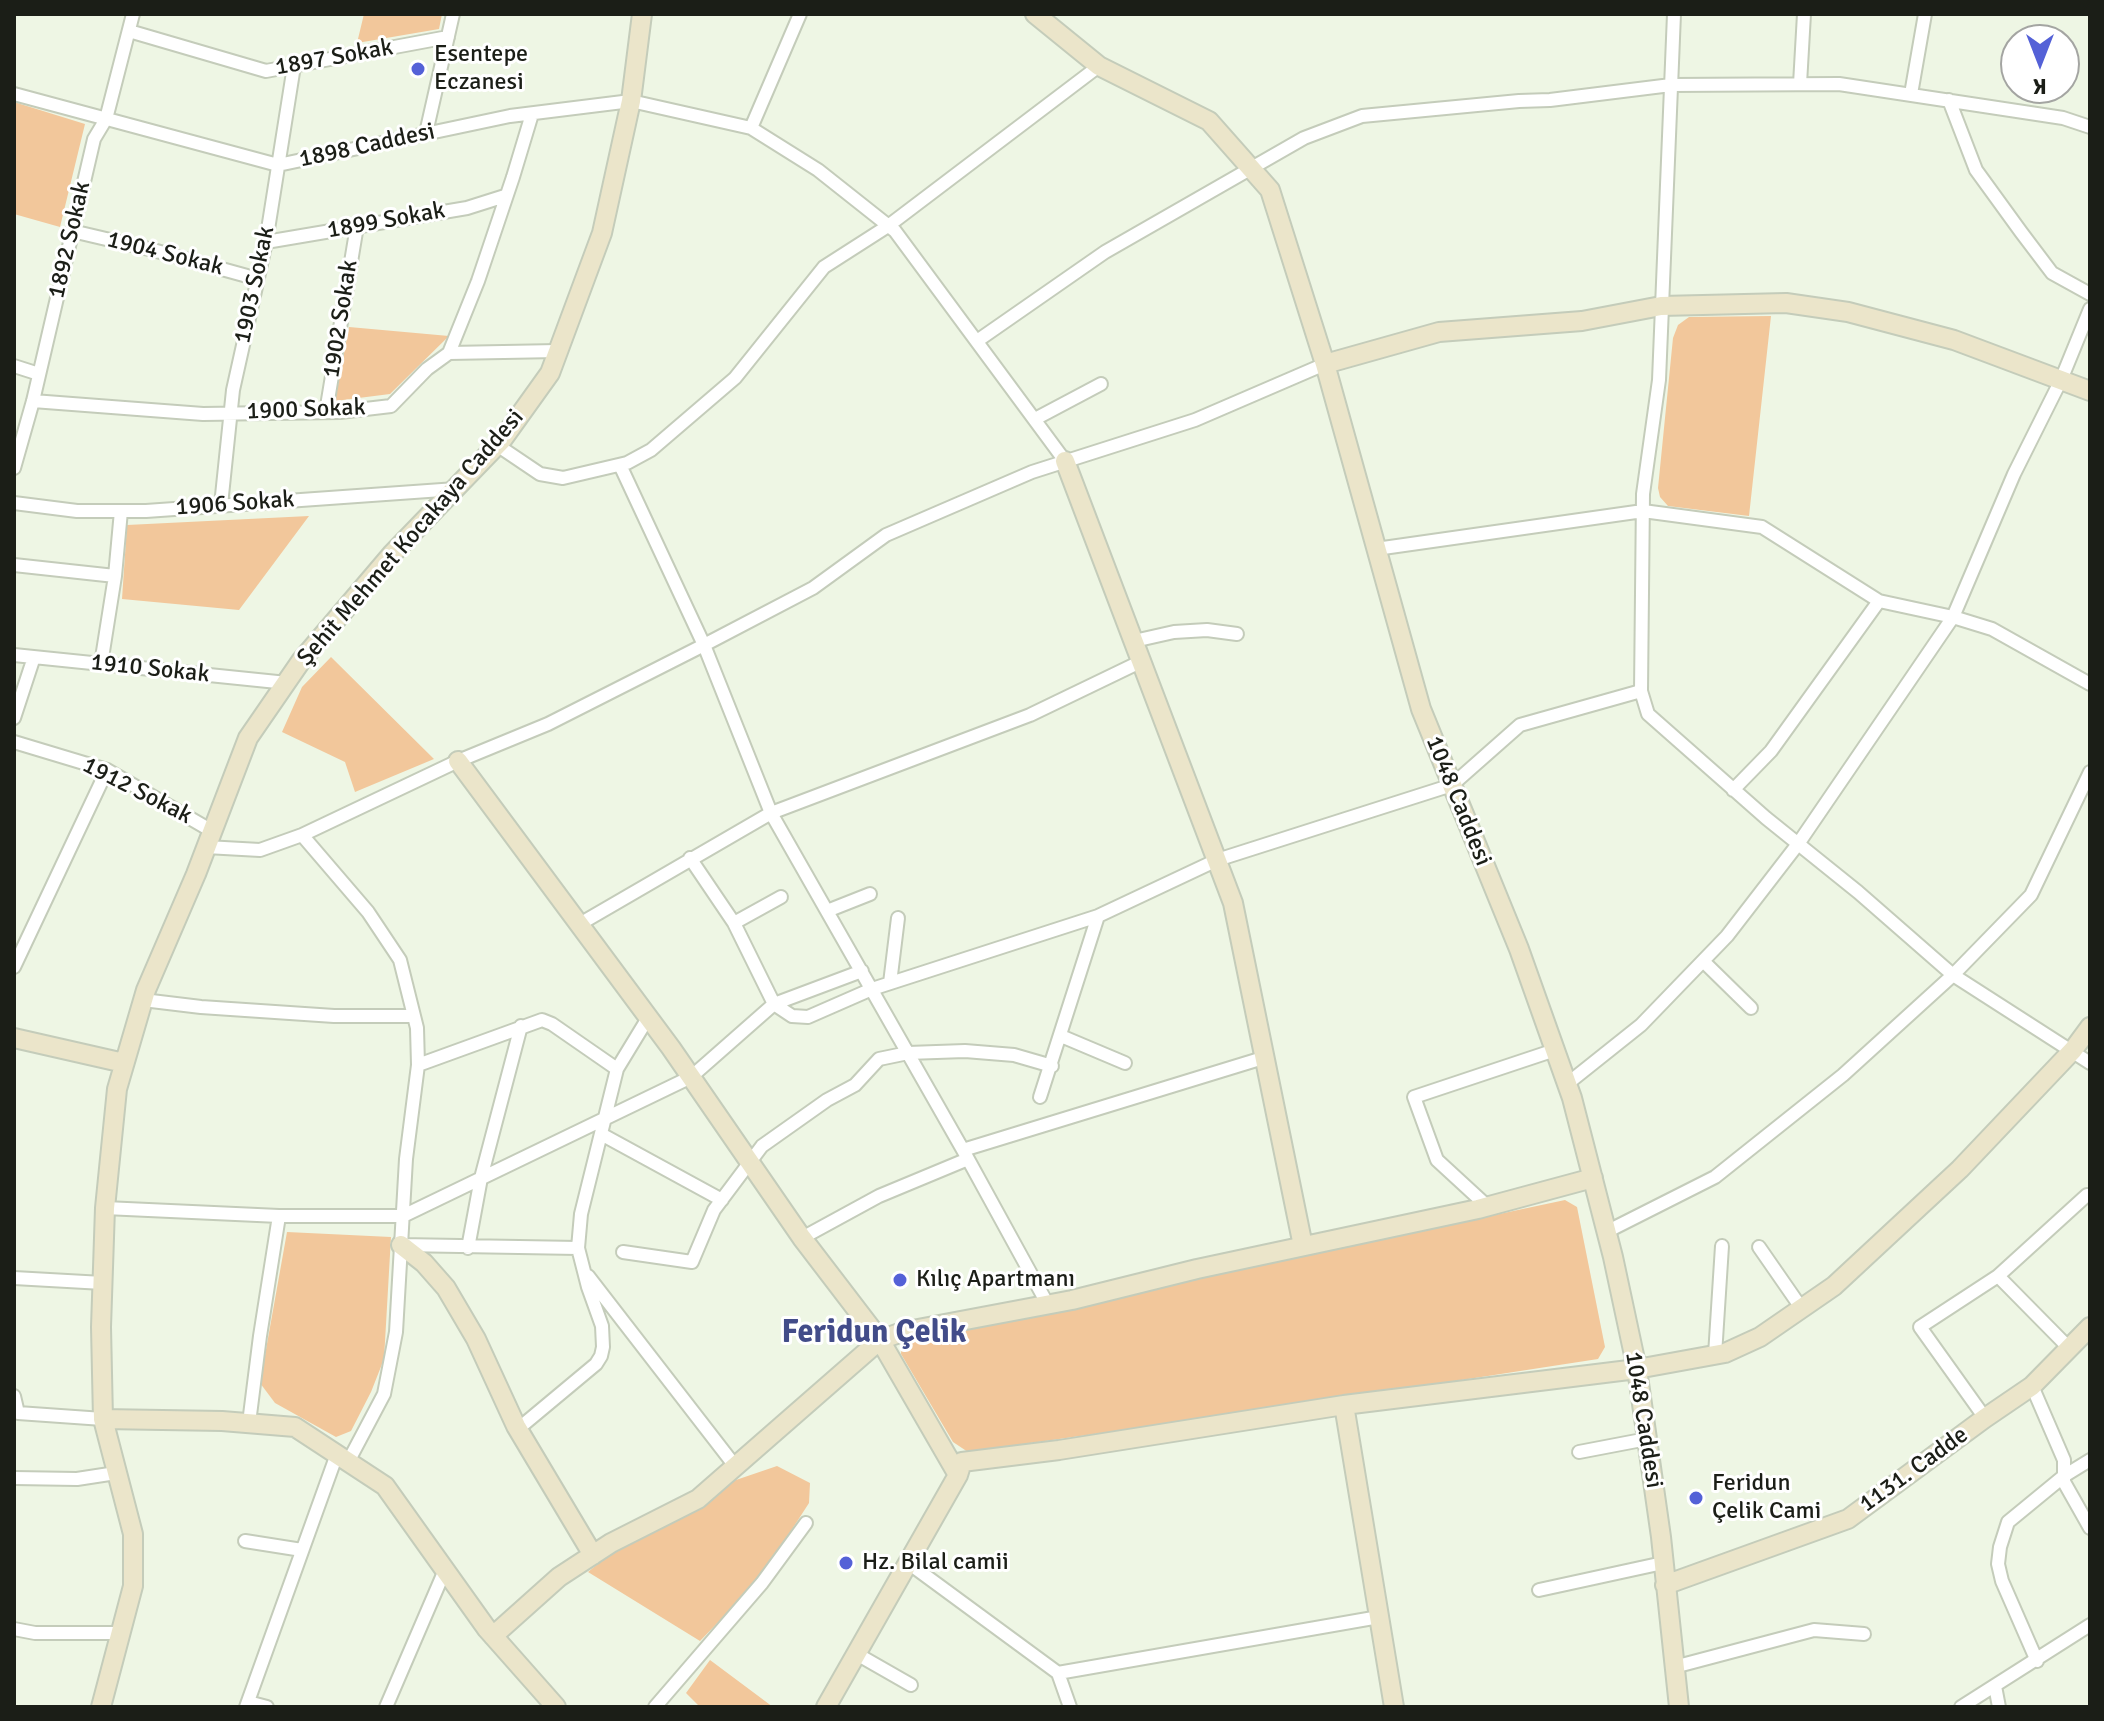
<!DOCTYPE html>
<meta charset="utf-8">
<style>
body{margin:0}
#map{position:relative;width:2104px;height:1721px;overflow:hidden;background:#eef6e4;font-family:Signika,sans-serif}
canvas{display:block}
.frame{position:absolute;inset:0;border:16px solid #1b1e17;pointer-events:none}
.north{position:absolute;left:2000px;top:24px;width:80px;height:80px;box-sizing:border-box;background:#fff;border:2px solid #a4a5a2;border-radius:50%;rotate:180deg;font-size:22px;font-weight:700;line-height:32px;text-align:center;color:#1b1e17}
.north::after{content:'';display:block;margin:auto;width:28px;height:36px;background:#5461d7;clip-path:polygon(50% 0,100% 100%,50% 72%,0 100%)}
</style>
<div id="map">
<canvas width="2104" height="1721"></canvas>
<div class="frame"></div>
<div class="north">K</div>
</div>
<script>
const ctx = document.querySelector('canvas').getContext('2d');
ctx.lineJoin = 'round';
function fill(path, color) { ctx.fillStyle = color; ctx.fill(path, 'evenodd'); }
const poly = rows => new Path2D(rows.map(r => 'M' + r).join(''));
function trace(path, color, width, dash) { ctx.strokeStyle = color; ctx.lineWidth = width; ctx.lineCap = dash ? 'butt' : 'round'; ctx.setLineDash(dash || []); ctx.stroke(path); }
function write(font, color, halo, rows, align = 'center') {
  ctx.font = font + ' Signika,sans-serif'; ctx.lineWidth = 6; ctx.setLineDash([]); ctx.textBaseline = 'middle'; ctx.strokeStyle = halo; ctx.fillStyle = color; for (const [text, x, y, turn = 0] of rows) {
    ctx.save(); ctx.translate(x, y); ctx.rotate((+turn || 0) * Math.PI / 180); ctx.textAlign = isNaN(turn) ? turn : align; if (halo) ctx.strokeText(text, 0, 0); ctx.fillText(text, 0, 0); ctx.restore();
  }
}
const green = poly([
 [364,14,442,14,439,29,357,43],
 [14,102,85,124,60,227,14,214],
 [1771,316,1749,516,1668,506,1660,497,1658,488,1673,338,1678,325,1689,317],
 [349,327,449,336,390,394,335,401],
 [309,516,239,610,122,599,127,525],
 [331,657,434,759,355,792,345,762,282,732,302,687],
 [1565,1200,1577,1207,1605,1347,1598,1359,1319,1402,968,1452,953,1442,901,1354,902,1341],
 [287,1232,391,1237,384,1359,371,1392,351,1431,336,1437,275,1403,260,1383],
 [777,1466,810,1483,809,1503,760,1579,700,1641,588,1572,616,1549,733,1481],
 [710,1660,773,1707,700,1707,686,1693]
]);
const street = poly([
 [1674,14,1659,380,1643,494,1641,691,1648,714,1766,818,1858,892,1953,975,2090,1063],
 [129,31,266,71,448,37],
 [1800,84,1804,14],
 [14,94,278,165,510,116,631,101,751,128,818,170,895,231,1065,461],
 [1911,94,1925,14],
 [1949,100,1976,170,2021,232,2052,273,2090,294],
 [751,128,800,14],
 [426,133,453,14],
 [72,231,153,250,258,279],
 [266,242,467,208,505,196],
 [977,341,1105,252,1304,138,1362,116,1519,101,1550,100,1671,85,1839,84,2063,118,2090,127],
 [449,353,558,351],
 [14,366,39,374],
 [33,401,203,414,340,412,391,406,427,369,449,353,478,281,513,177,532,114],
 [326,412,357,226],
 [1035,419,1101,384],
 [497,445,540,474,563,478,627,463,651,450,735,378,824,267,888,226,1099,66],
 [620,465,704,645,771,813,963,1150,1048,1305],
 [14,468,33,401,94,139,106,119,133,14],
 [14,503,77,511,146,511,456,489],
 [221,505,233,390,266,242,294,66],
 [1376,549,1643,511,1762,527,1879,601,1953,617,1992,629,2090,684],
 [14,565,115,576],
 [1134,641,1174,632,1207,630,1237,634],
 [14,655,287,683],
 [101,664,115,576,121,511],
 [14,718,34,657],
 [14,742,107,770,212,831],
 [1733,790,1771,751,1879,601],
 [302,835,368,912,400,960,417,1028,418,1065,406,1159,396,1332,384,1394,348,1462],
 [206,847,260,850,302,835,458,761,548,724,704,645,813,588,886,535,1032,472,1195,420,1325,364],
 [690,858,734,923,774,1004,792,1016,808,1017,872,989,1098,916,1217,860,1452,785,1520,725,1641,691],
 [827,911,870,894],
 [734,923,781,897],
 [578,925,771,813,1030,715,1142,661],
 [1703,961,1751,1008],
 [14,967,107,770],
 [890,983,898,918],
 [143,1000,201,1007,334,1016,414,1016],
 [1061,1036,1125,1063],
 [418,1065,542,1020,552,1024,617,1069],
 [1567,1084,1641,1025,1727,936,1798,844,1953,617,2014,474,2061,380,2090,309],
 [1040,1097,1098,916],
 [601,1134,722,1200],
 [963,1150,1263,1058],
 [1487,1206,1437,1160,1414,1097,1555,1050],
 [105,1208,279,1216,403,1216,691,1077,774,1004,862,971],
 [1606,1232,1715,1177,1843,1075,1953,975,2031,895,2090,772],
 [802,1238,879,1196,968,1159],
 [401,1245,578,1248],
 [1759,1247,1802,1309],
 [468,1248,481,1178,521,1026],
 [623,1252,692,1262,714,1210,762,1146,827,1100,855,1085,879,1059,908,1053,965,1051,1014,1055,1052,1066],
 [588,1276,735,1466],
 [1998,1276,2069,1348],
 [14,1278,103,1283],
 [1715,1355,1722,1246],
 [2032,1386,2064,1460,2064,1482,2090,1528],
 [14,1396,18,1413,103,1419],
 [1985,1418,1920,1327,1998,1276,2087,1195],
 [249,1423,260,1336,279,1216],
 [518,1429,596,1364,601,1356,603,1347,602,1326,588,1287,578,1248,581,1214,617,1069,648,1018],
 [1579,1452,1647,1439],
 [14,1478,77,1479,116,1473],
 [245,1541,302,1550],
 [907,1562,1058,1673,1070,1707],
 [1539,1590,1663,1563],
 [14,1629,35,1633,121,1633],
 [855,1653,911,1685],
 [2037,1661,2002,1581,1998,1564,2000,1547,2008,1522,2064,1476,2090,1460],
 [1674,1667,1814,1630,1864,1634],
 [1058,1673,1379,1617],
 [1995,1686,1999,1707],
 [248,1702,267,1707],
 [246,1707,337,1454],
 [386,1707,445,1570],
 [655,1707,762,1583,806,1523],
 [1961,1707,2090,1625]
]);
const secondary = poly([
 [1035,14,1099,66,1209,121,1270,190,1325,364,1421,709,1519,949,1572,1098,1613,1257,1637,1369,1661,1537,1679,1707],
 [1325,364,1439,332,1582,321,1661,306,1786,303,1848,312,1954,340,2090,391],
 [1065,461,1233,903,1303,1246],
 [458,761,671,1048,802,1238,880,1340,958,1475],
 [14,1038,124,1063],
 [401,1245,424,1263,446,1288,476,1339,516,1426,593,1555],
 [1344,1405,1394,1707],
 [103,1419,222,1421,295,1427,385,1486,487,1629,556,1707],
 [1665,1585,1848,1519,1985,1418,2032,1386,2090,1327],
 [493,1636,559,1577,611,1543,698,1499,880,1340,902,1332,1072,1300,1197,1269,1478,1209,1593,1178],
 [101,1707,133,1586,133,1534,103,1419,101,1327,105,1208,117,1089,146,990,196,874,248,738,301,661,392,554,502,440,550,373,602,233,631,101,642,14],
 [826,1707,958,1475,962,1462,1059,1450,1344,1405,1637,1369,1725,1353,1760,1337,1834,1286,1960,1169,2073,1050,2090,1027]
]);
const markers = [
 [418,69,8,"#5461d7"],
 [900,1280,8,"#5461d7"],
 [1696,1498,8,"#5461d7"],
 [846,1563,8,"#5461d7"]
];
const poiNames = [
 ["Esentepe",434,55],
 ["Eczanesi",434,83],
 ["Kılıç Apartmanı",916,1280],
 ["Feridun",1712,1484],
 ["Çelik Cami",1712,1512],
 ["Hz. Bilal camii",862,1563]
];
const streetNames = [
 ["1897 Sokak",334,58,-10],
 ["1898 Caddesi",367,146,-12],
 ["1899 Sokak",386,221,-10],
 ["1892 Sokak",70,240,-77],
 ["1904 Sokak",165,254,14],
 ["1903 Sokak",255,285,-78],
 ["1902 Sokak",341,319,-81],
 ["1900 Sokak",306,410,-2],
 ["1906 Sokak",235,504,-4],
 ["Şehit Mehmet Kocakaya Caddesi",411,538,-49],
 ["1910 Sokak",150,669,6],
 ["1912 Sokak",137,791,27],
 ["1048 Caddesi",1458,801,68],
 ["1048 Caddesi",1643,1420,81],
 ["1131. Cadde",1914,1470,-36]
];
const districtNames = [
 ["Feridun Çelik",874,1334]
];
fill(green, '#f2c79b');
trace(street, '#c4ccba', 16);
trace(secondary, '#c4ccba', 22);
trace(street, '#fff', 12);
trace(secondary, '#ebe5ca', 18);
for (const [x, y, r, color] of markers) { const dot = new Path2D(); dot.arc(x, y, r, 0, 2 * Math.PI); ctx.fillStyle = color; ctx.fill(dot); trace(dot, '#fff', 3); }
write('24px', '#1b1e17', '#fff', poiNames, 'left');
write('24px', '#1b1e17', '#fff', streetNames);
write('bold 32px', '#424c89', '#fff', districtNames);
</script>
